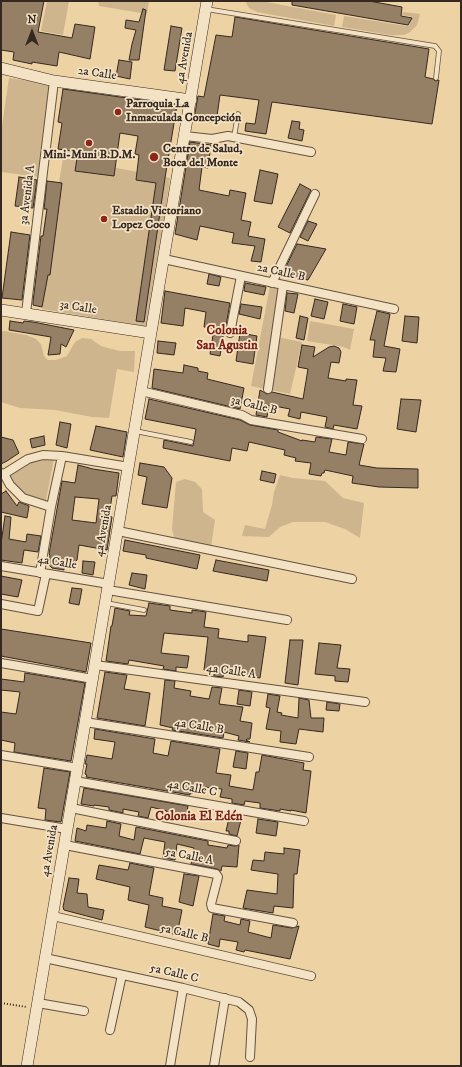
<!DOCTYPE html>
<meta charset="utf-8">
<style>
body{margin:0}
#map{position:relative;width:462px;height:1067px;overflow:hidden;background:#edd2a4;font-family:"IM FELL DW Pica",serif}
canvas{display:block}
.frame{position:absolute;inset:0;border:2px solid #352821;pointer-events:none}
.north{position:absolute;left:12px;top:12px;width:40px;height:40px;-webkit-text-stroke:3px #f3e2c4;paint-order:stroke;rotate:0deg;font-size:11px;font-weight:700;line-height:16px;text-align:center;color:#352821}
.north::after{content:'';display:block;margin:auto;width:14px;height:18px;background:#352821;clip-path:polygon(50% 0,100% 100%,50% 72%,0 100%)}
</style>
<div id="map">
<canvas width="462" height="1067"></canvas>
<div class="frame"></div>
<div class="north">N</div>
</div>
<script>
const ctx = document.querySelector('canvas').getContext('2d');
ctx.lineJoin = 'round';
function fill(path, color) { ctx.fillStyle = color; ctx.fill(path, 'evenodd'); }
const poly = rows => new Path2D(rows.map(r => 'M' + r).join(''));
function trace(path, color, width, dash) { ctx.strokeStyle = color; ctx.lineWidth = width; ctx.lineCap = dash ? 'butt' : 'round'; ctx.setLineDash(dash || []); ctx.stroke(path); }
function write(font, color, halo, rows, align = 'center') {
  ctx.font = font + ' "IM FELL DW Pica",serif'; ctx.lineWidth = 3.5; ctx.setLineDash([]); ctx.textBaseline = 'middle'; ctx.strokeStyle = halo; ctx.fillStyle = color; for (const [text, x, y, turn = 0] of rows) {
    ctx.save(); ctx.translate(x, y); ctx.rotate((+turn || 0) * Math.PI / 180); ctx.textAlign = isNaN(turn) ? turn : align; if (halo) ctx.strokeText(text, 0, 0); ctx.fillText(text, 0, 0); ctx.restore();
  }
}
const green = poly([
 [47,1,69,1,63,35,41,31],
 [98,1,149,1,147,14,99,6],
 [245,1,261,1,336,15,334,26,257,12,249,8],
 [403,12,420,14,417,25,410,32,404,35,390,35,342,27,344,16,406,26,409,25,412,17,402,15],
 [9,78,51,84,39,177,1,172,1,133],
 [63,158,170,178,149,327,42,309,43,294,35,292,50,181,59,182],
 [270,286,287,289,277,337,302,342,290,394,251,386],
 [310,321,354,329,350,350,344,347,307,341],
 [4,331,26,335,36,339,41,344,44,356,48,360,56,360,67,356,75,342,82,338,91,339,101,346,108,348,120,351,135,351,134,372,117,369,109,418,92,417,55,410,20,408,1,402,1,332],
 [43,458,54,459,45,505,26,500,2,474,30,462],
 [280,475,293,478,325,481,343,498,364,503,360,538,345,529,325,522,293,522,280,527,269,537,242,536,245,525,265,529,272,505,274,492],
 [185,479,195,482,202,489,203,512,215,520,211,547,177,540,174,537,172,529,176,482]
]);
const building = poly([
 [1,1,44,1,38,32,72,38,75,24,95,27,90,59,59,52,57,66,32,62,32,64,13,60,14,52,1,50,1,1],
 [292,1,369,1,402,7,401,16,412,18,408,25,292,5,292,1],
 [143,9,146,10,139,60,129,60,132,44,136,30,125,28,126,20,139,22,143,9],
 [235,17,429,49,425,77,433,79,435,81,439,80,432,124,272,102,266,134,245,131,246,123,255,124,259,100,220,95,216,123,194,119,198,96,204,97,216,35,232,37,235,17],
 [171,26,182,28,175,71,164,70,171,26],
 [119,60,132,62,130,79,116,76,119,60],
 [63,89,177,105,165,178,144,322,136,321,156,183,136,180,139,155,135,154,138,136,120,133,114,176,75,171,78,152,58,149,62,123,58,122,63,89],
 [292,121,300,122,299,129,304,130,302,141,288,138,292,121],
 [190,142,211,145,208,168,202,167,199,190,229,196,230,190,246,193,241,220,251,222,248,236,265,239,261,262,251,261,255,246,232,243,234,233,200,226,197,240,175,234,190,142],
 [260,170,278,174,272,204,254,201,260,170],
 [19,177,37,180,33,208,15,206,19,177],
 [47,181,62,183,50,275,48,275,42,307,33,305,33,302,41,236,43,236,47,209,44,209,47,181],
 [300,184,311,190,290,233,278,227,300,184],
 [308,221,317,224,308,241,300,237,308,221],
 [11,232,30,235,22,300,2,298,11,232],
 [297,244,326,249,308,280,282,275,297,244],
 [209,274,221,277,219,286,207,284,209,274],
 [245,283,266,287,264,295,244,291,245,283],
 [165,291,230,303,225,331,224,330,220,356,210,354,214,329,204,327,206,312,185,308,183,326,161,323,165,291],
 [287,293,298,294,294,313,285,311,287,293],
 [315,299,328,302,324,319,311,316,315,299],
 [241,304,262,307,260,319,239,314,241,304],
 [343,304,357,307,354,324,340,321,343,304],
 [377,311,390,314,384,346,400,349,396,372,383,371,386,358,373,357,375,340,370,340,377,311],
 [300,316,308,318,304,340,296,338,300,316],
 [405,316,419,317,417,343,402,341,405,316],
 [10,321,23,323,24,321,33,322,74,330,66,347,61,344,60,354,48,355,51,337,9,330,10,321],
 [240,333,257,336,253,364,236,361,240,333],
 [158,341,176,343,174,355,157,353,158,341],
 [302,345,315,347,313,357,329,347,334,346,339,348,341,352,339,363,331,362,328,378,346,381,346,379,357,380,353,405,362,406,357,429,334,425,333,429,325,427,327,417,301,412,300,419,288,416,290,409,269,405,267,417,256,415,260,390,267,394,272,392,303,399,308,369,298,367,302,345],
 [184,365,198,368,198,371,208,373,207,379,244,388,240,409,152,388,154,369,183,373,184,365],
 [149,399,240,420,250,425,278,430,278,432,302,441,302,440,315,442,316,437,332,439,329,452,346,455,348,442,364,444,359,465,377,468,418,469,418,488,379,487,352,483,353,476,325,470,324,473,322,473,321,476,309,474,311,463,295,461,296,458,284,455,285,450,249,442,247,451,232,448,230,461,163,448,164,440,193,446,196,429,145,419,149,399],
 [401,399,421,400,416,432,397,429,401,399],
 [60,422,71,424,67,448,56,445,60,422],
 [96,426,127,432,123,457,90,450,96,426],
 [44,436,45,445,32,448,30,439,44,436],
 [1,437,13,440,19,453,7,461,1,464,1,437],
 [140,463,164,467,172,478,167,508,142,504,147,477,138,475,140,463],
 [78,465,93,469,119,473,116,496,112,496,109,516,112,517,107,550,79,545,77,560,70,567,64,567,64,570,52,568,49,565,50,555,49,554,62,481,75,483,78,465],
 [75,497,99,499,96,523,72,520,75,497],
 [262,471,276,474,274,483,260,480,262,471],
 [6,491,17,506,19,502,29,506,27,518,1,512,1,494,6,491],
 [5,516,11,517,9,539,26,542,27,534,41,536,38,552,24,550,22,563,1,560,1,544,5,516],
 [125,540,200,555,197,569,146,558,146,555,123,551,125,540],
 [216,560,269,570,267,581,213,571,216,560],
 [83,561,95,562,93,575,82,573,83,561],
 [132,573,147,575,145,589,129,585,132,573],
 [1,576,22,580,18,597,1,594,1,576],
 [72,588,82,589,79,605,69,603,72,588],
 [149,603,170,606,170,610,192,613,192,610,206,612,204,627,219,629,218,638,248,642,248,635,266,637,260,678,224,673,223,677,214,676,214,672,204,670,208,637,164,633,161,653,189,656,187,668,176,667,176,671,163,669,164,666,129,660,128,664,106,661,111,626,112,626,115,608,130,611,129,615,146,616,149,603],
 [1,629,91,643,86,672,1,656,1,629],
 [290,640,303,640,298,685,285,683,290,640],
 [319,643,341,645,337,668,350,669,348,682,335,681,335,676,315,674,319,643],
 [105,672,127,675,124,689,150,693,145,726,97,718,105,672],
 [25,673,85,683,71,761,14,752,15,743,1,740,1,712,16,714,20,692,1,690,1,679,24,682,25,673],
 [165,680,175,681,174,688,191,691,190,696,209,699,212,687,222,688,219,704,243,707,240,721,252,723,250,739,247,739,246,740,250,742,238,740,239,736,224,732,223,738,172,730,173,728,160,725,165,680],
 [239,690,252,692,250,706,237,704,239,690],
 [268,694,280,696,277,712,282,713,281,715,298,718,299,698,309,700,311,718,324,718,323,732,299,729,296,744,280,742,281,731,266,729,270,708,266,707,268,694],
 [327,702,340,704,339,711,326,710,327,702],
 [95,729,155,739,153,753,168,756,171,741,220,749,216,773,231,775,229,786,253,790,256,772,259,772,262,755,304,763,303,770,311,771,306,813,291,810,291,811,280,809,280,811,260,808,260,803,245,801,244,805,232,803,232,799,220,797,222,789,205,787,204,794,193,792,193,793,190,793,190,795,86,777,87,775,85,774,87,764,85,764,87,755,112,759,115,742,94,739,95,729],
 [236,751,248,753,246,769,233,767,236,751],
 [44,768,70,772,61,822,45,820,46,809,38,808,44,768],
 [84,788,188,806,186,817,166,814,167,811,151,807,148,818,138,816,139,812,123,809,123,813,109,810,109,807,94,805,94,806,81,804,84,788],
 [230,814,242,816,237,836,229,834,229,831,226,831,230,814],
 [258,819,278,822,276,836,256,833,258,819],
 [107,821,121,824,119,836,134,840,136,827,208,841,208,845,227,848,228,845,235,846,239,845,237,867,222,866,221,871,217,869,191,864,194,848,177,844,175,860,163,858,165,842,144,838,140,854,75,841,77,828,86,831,87,825,106,828,107,821],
 [284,848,300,850,297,874,294,874,293,908,274,906,273,913,243,908,247,890,277,894,278,874,251,870,253,860,264,861,265,852,284,854,284,848],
 [130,863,154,868,149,895,163,898,162,906,182,910,177,935,145,927,149,905,128,900,130,887,96,879,99,865,128,870,130,863],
 [184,874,199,876,193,906,179,902,184,874],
 [69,878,79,879,77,893,87,894,88,907,104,910,102,920,64,910,63,907,69,878],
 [213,914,225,916,224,921,240,925,241,919,250,921,248,932,271,938,273,925,292,928,299,926,290,959,245,950,244,952,236,950,238,942,220,939,219,947,208,944,213,914]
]);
const path = poly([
 [1,1003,27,1007]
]);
const lane = poly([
 [206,9,435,46,439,51,436,78],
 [234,137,238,114],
 [135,431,191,442],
 [106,603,144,610]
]);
const street = poly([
 [185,136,212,139,228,136,311,152],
 [164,259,394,309],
 [272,283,315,194],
 [26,313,54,81],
 [230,333,241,276],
 [268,389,283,285],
 [141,391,242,415,251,420,362,439],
 [1,473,4,474,28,459,43,455,62,456,129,467],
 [4,474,10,485,23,498,51,507],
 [118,531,352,579],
 [1,566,109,584],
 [40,573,51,507,62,456],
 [108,590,287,620],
 [1,604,38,611,46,574],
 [1,663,93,679],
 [95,665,365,702],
 [85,722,309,757],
 [1,755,78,768],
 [75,781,304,821],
 [71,808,236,841],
 [1,818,67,829],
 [65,845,216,874,218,877,211,904,212,908,293,923],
 [53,916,311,976],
 [45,958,183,988,239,1002,249,1010,252,1019,250,1057],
 [38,1003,84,1011],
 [110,1030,122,975],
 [170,1066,183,988],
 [214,1066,225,998]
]);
const secondary = poly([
 [1,68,54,81,191,100],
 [1,310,151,333],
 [27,1066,207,1]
]);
const markers = [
 [118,112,4,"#8f2418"],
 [89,143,4,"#8f2418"],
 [154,157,5,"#8f2418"],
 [104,219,4,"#8f2418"]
];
const streetNames = [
 ["4a Avenida",185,58,-80],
 ["2a Calle",97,74,8],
 ["3a Avenida A",28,195,-83],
 ["2a Calle B",281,273,12],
 ["3a Calle",78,308,9],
 ["3a Calle B",254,406,14],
 ["4a Avenida",104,531,-80],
 ["4a Calle",57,563,9],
 ["4a Calle A",231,672,8],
 ["4a Calle B",199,727,9],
 ["4a Calle C",192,789,10],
 ["4a Avenida",50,851,-80],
 ["5a Calle A",189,857,11],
 ["5a Calle B",184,934,13],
 ["5a Calle C",174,974,13]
];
const poiNames = [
 ["Parroquia La",126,105],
 ["Inmaculada Concepción",126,119],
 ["Centro de Salud,",163,150],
 ["Boca del Monte",163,164],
 ["Mini-Muni B.D.M.",89,156,"center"],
 ["Estadio Victoriano",112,212],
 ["Lopez Coco",112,226]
];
const neighbourhoodNames = [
 ["Colonia",227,331],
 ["San Agustin",227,346],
 ["Colonia El Edén",199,817]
];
fill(green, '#ceb58e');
fill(building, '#958065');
trace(building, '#352821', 1);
trace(lane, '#635242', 5.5);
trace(street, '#635242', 10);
trace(secondary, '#352821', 12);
trace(path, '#352821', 2, [1, 2]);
trace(lane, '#f3e2c4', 4);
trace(street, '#f3e2c4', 8);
trace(secondary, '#f3e2c4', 11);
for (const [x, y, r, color] of markers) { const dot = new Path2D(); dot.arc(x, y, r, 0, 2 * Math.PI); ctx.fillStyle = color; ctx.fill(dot); trace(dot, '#f3e2c4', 1.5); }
write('12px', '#352821', '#f3e2c4', streetNames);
write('bold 12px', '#352821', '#f3e2c4', poiNames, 'left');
write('bold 13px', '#7a1f14', '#f3e2c4', neighbourhoodNames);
</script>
